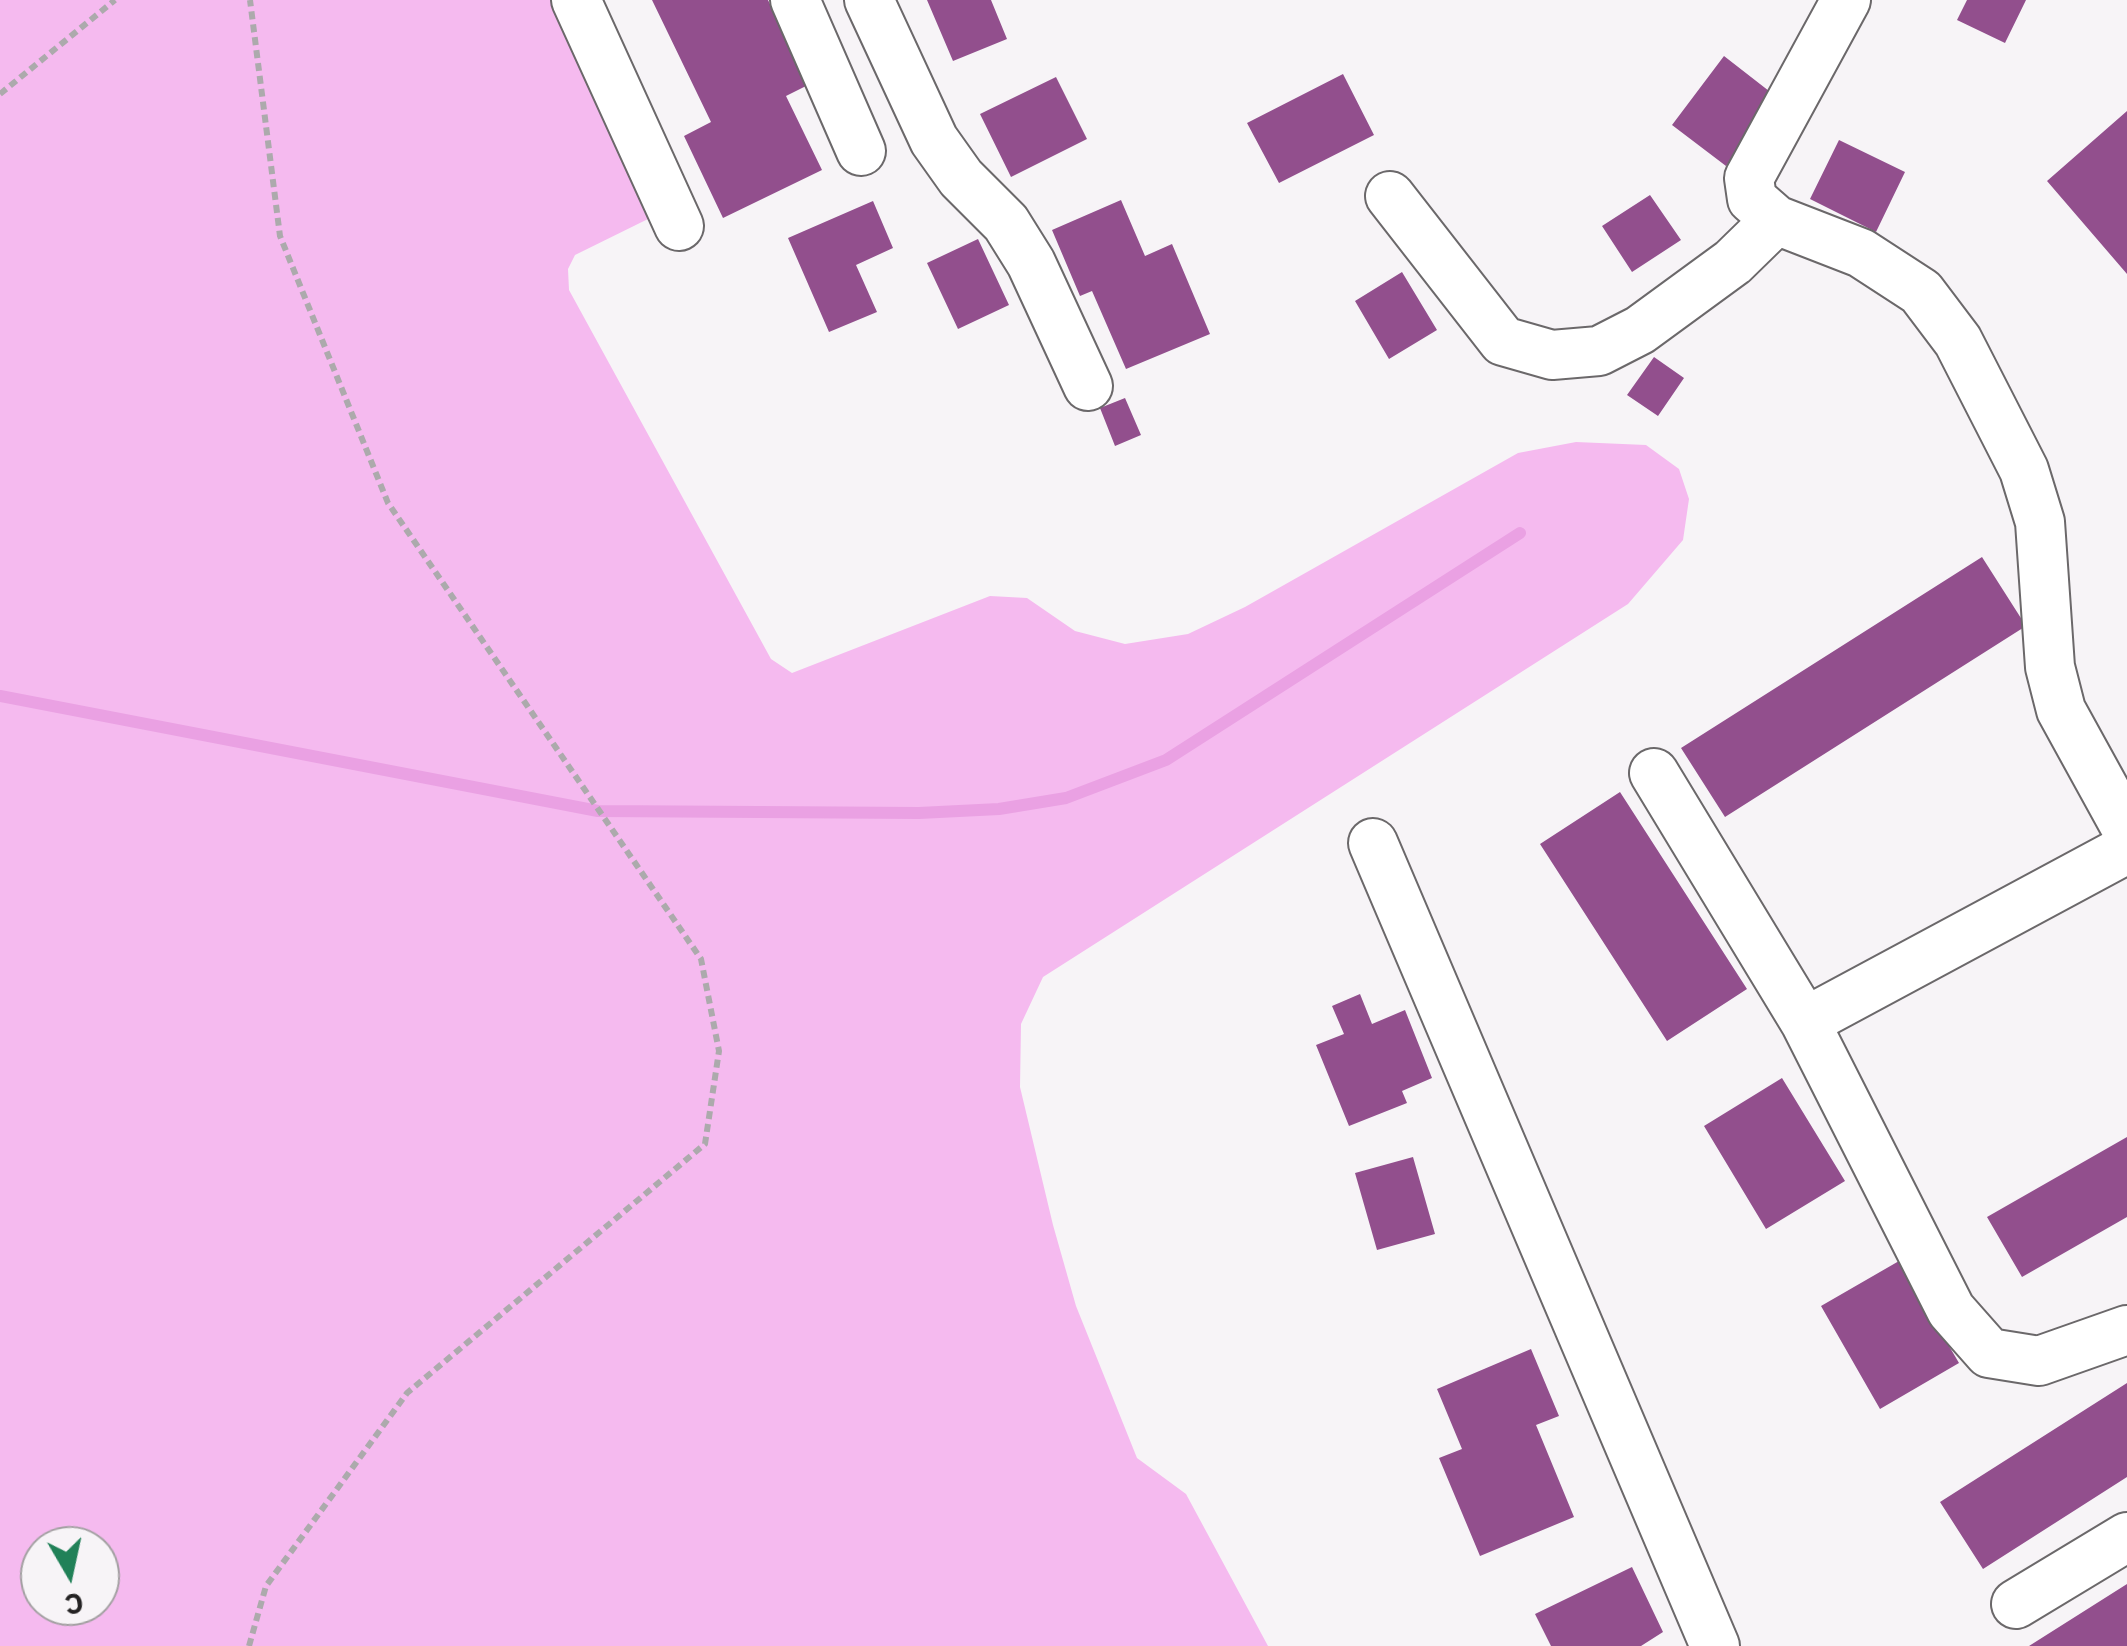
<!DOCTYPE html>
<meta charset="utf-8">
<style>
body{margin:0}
#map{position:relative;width:2127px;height:1646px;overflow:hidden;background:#f7f4f7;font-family:"IBM Plex Sans",sans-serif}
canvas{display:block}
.north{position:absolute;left:20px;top:1526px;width:100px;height:100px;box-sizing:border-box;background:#f7f4f7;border:2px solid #a3a0a2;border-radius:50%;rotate:171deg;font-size:28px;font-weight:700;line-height:40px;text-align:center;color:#242223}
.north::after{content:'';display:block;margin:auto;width:35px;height:45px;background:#218158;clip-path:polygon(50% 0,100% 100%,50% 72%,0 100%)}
</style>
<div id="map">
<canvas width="2127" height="1646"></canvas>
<div class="north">С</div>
</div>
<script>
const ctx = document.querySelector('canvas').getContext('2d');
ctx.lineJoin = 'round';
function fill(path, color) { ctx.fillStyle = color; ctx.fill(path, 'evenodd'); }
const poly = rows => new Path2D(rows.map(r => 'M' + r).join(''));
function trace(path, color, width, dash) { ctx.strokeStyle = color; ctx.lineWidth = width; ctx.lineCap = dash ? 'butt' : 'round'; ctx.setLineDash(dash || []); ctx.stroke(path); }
const green = poly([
 [0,0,569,0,648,219,575,255,568,269,569,290,771,659,792,673,990,596,1027,598,1075,631,1125,644,1188,634,1245,607,1518,453,1576,442,1646,445,1679,469,1689,499,1683,540,1628,604,1043,977,1021,1024,1020,1087,1053,1225,1076,1306,1137,1458,1186,1494,1268,1646,0,1646],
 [40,1546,100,1546,100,1606,40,1606]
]);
const stream = poly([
 [0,696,598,811,919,813,999,809,1066,798,1166,760,1520,533]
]);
const building = poly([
 [652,0,768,0,810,84,786,96,822,170,723,218,684,136,711,122],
 [927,0,991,0,1007,39,953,61],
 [1967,0,2026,0,2005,43,1957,20],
 [1724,56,1778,98,1726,166,1672,125],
 [1343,74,1374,135,1279,183,1247,123],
 [1056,77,1087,139,1011,177,980,114],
 [2127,111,2127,274,2047,181],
 [1839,140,1905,172,1876,232,1810,199],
 [1650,195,1681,240,1632,272,1602,226],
 [1121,200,1145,256,1172,244,1210,334,1126,369,1092,291,1080,296,1052,230],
 [873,201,893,248,856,265,877,312,829,332,788,238],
 [978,239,1009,305,958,329,927,263],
 [1402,272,1437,330,1389,359,1355,301],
 [1654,357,1684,378,1658,416,1627,395],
 [1125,398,1141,435,1115,446,1100,408],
 [1982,557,2026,626,1725,817,1681,748],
 [1620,792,1747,989,1667,1041,1540,844],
 [1360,994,1372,1024,1405,1010,1432,1078,1402,1091,1407,1103,1349,1126,1316,1045,1344,1034,1332,1006],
 [1782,1078,1845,1181,1766,1229,1704,1126],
 [2127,1137,2127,1217,2022,1277,1987,1217],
 [1413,1157,1435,1234,1377,1250,1355,1173],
 [1899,1261,1959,1363,1880,1409,1821,1306],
 [1531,1349,1559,1416,1536,1425,1574,1517,1480,1556,1439,1458,1462,1449,1437,1389],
 [2127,1383,2127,1477,1983,1569,1940,1502],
 [1632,1567,1663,1632,1641,1646,1551,1646,1535,1614],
 [2127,1584,2127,1646,2029,1646]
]);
const path = poly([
 [0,94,115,0],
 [249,1646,266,1586,407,1393,705,1144,719,1051,701,959,388,503,280,236,250,0]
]);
const minor = poly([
 [576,0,679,226],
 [795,0,861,151],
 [869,0,934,140,961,178,1006,223,1031,263,1088,386],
 [1846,0,1749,178,1752,199,1776,220,1861,253,1921,292,1958,341,2024,470,2040,522,2050,667,2061,710,2127,830],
 [1390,196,1503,341,1552,355,1599,351,1640,330,1733,262,1776,220],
 [1654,773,1805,1022,1951,1310,1989,1353,2039,1361,2127,1330],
 [1373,843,1715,1646],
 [1805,1022,2127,849],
 [2016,1604,2127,1537]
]);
fill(green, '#f5baef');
trace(stream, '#eaa1e3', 12);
fill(building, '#924f8d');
trace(minor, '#6b686a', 52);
trace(path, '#acaaac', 6, [8, 5]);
trace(minor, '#fff', 48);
</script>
